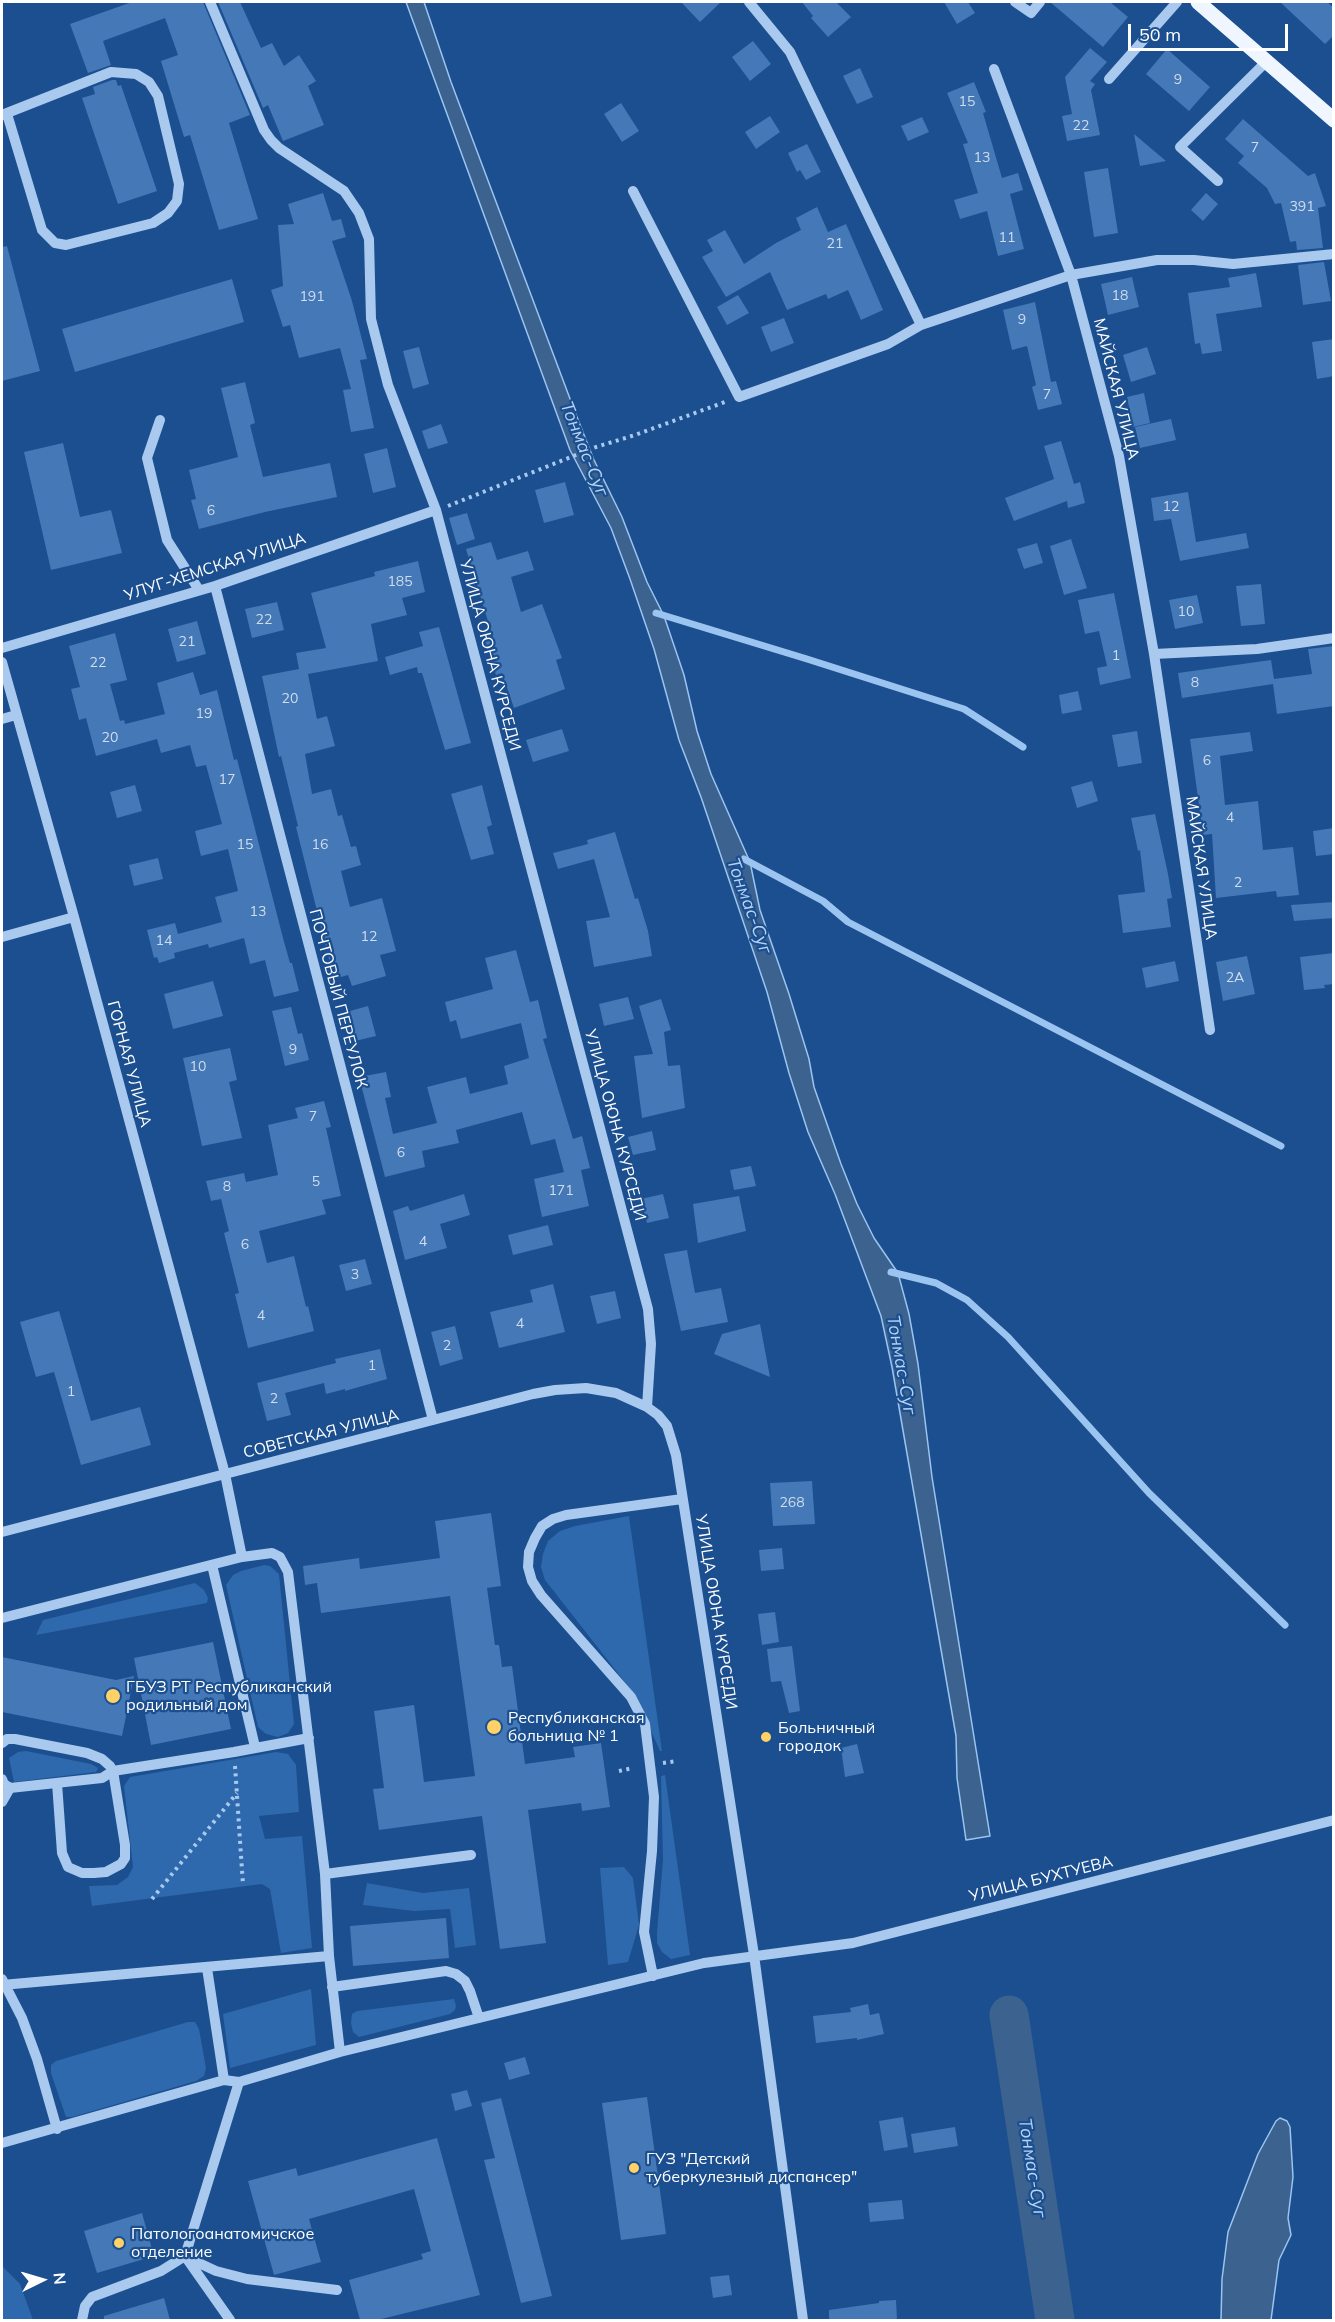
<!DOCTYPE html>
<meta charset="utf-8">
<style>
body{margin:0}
#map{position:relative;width:1335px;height:2322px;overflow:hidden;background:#1b4f8f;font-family:Mulish,sans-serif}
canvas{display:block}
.frame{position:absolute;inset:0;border:3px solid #fff;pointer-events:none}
.north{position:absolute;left:12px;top:2250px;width:60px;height:60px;-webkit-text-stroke:4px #1b4f8f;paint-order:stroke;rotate:85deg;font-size:16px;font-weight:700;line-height:24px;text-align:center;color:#fff}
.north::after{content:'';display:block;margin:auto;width:21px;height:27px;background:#fff;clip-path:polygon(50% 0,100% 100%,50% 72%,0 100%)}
.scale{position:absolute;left:1128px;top:24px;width:160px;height:27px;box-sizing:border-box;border:3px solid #fff;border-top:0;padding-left:8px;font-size:18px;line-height:21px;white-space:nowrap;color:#fff;-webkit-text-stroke:4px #1b4f8f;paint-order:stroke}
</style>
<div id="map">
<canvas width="1335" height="2322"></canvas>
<div class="frame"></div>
<div class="north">N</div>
<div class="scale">50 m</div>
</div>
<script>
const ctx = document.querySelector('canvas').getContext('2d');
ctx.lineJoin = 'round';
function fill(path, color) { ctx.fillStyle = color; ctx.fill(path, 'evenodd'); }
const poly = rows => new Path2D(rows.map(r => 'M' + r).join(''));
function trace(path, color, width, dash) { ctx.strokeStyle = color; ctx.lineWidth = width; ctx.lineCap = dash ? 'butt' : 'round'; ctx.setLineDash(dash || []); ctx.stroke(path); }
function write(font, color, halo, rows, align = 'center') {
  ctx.font = font + ' Mulish,sans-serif'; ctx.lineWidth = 4.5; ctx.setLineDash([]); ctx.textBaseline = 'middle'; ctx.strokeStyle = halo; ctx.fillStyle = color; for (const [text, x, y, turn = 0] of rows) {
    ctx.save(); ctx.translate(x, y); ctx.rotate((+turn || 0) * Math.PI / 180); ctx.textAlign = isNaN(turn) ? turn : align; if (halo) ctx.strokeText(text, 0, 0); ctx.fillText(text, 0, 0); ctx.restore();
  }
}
const green = poly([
 [629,1516,662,1751,660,1751,635,1695,545,1580,541,1567,543,1554,548,1541,560,1531,575,1526],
 [264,1565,270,1566,279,1574,294,1724,288,1733,278,1737,266,1734,258,1727,226,1585,233,1575,241,1571],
 [195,1583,204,1590,208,1598,207,1603,36,1635,43,1620],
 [26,1751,91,1764,98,1768,96,1772,14,1782,9,1758,18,1752],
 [276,1752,288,1754,296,1765,299,1812,259,1816,265,1839,302,1836,312,1948,281,1953,270,1889,262,1884,92,1906,89,1886,117,1885,128,1877,133,1867,124,1786,130,1777],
 [665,1775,690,1955,671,1959,662,1952,657,1943,657,1933,663,1860,661,1776],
 [624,1867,633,1878,639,1925,628,1962,608,1965,600,1868],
 [367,1883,423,1893,469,1888,476,1945,455,1948,450,1909,414,1911,363,1905],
 [311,1989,316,2045,230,2068,223,2014],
 [454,1999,456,2006,455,2010,450,2014,359,2037,353,2032,351,2023,352,2014,357,2011],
 [188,2022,195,2022,199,2029,206,2068,204,2076,196,2081,72,2117,66,2117,51,2073,51,2065,56,2061],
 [2,2266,20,2284,33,2320,2,2320]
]);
const water = poly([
 [406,2,424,2,451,82,575,412,594,460,622,517,647,582,664,616,684,675,697,731,711,774,750,862,760,910,789,994,809,1059,814,1087,841,1164,857,1204,874,1238,898,1273,909,1314,918,1364,932,1477,990,1836,966,1840,957,1778,956,1736,892,1367,881,1316,835,1194,808,1132,789,1073,767,992,701,797,679,740,654,649,630,579,611,528,570,450,406,2],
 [1280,2118,1287,2121,1290,2127,1293,2177,1288,2218,1291,2235,1279,2260,1271,2320,1221,2320,1222,2279,1228,2232,1258,2154,1276,2121,1280,2118]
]);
const stream = poly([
 [656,613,807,659,964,709,1023,747],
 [744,859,823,901,848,922,1281,1146],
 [891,1272,936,1283,967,1300,1008,1337,1149,1493,1285,1625]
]);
const river = poly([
 [1009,2015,1055,2320]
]);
const building = poly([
 [132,2,203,2,250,115,229,123,258,219,219,230,190,135,184,137,161,61,178,55,165,18,103,41,111,65,88,73,70,24],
 [218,2,240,2,261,48,272,43,284,66,299,55,316,81,308,86,324,125,283,141,268,105,263,108],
 [681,2,721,2,700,22],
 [802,2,836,2,851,17,828,37,811,18,813,16],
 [944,2,968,2,975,13,957,24],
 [1050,2,1110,2,1128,17,1103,47],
 [1280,2,1327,2,1334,8,1334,35,1325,44],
 [753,41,771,64,750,81,732,57],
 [1090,48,1107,62,1090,81,1095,84,1091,90,1100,135,1067,141,1062,116,1072,114,1065,77],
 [1167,49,1210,87,1189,111,1146,74],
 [860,68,873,97,857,104,843,76],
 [112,80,116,80,118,86,121,85,157,191,118,204,82,98,95,94,93,87],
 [974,82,986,112,983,113,1002,178,1018,173,1023,190,1010,194,1024,249,998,256,987,211,960,219,954,200,978,193,963,144,968,143,947,93],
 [621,103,639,131,622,142,604,114],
 [770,116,780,132,756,149,745,132],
 [922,117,929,132,908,141,901,126],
 [1243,119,1308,176,1315,173,1326,206,1318,208,1323,248,1297,250,1296,241,1290,242,1281,203,1275,204,1267,188,1238,163,1244,156,1225,139],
 [1134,134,1166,161,1140,166],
 [807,144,821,172,806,180,800,170,797,172,788,153],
 [1108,168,1118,233,1094,237,1084,172],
 [323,193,332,221,341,219,346,237,332,241,352,301,367,359,360,360,374,428,351,432,343,390,351,389,340,348,299,358,290,325,283,327,271,290,283,286,278,225,294,224,288,204],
 [1206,193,1218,204,1203,221,1191,210],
 [817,207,828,232,846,224,883,310,861,320,848,290,828,299,826,294,787,310,770,272,726,297,702,257,713,251,707,240,725,230,744,264,776,243,801,230,796,218],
 [7,246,40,371,2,381,2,247],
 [1324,262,1331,301,1303,305,1298,265],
 [1256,273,1262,307,1216,314,1222,351,1202,354,1200,343,1195,344,1188,293,1230,287,1228,278],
 [1132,277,1139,307,1108,315,1101,284],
 [232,279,244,322,75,372,62,329],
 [738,295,749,313,727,325,717,307],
 [1035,302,1051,382,1056,381,1062,404,1038,410,1032,387,1036,385,1027,346,1012,350,1003,310],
 [784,318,794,343,771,352,761,327],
 [1334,339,1334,376,1317,379,1312,342],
 [419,347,429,384,413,389,403,351],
 [1147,347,1156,374,1131,382,1123,355],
 [245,382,255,423,250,425,263,477,330,463,337,497,265,512,199,529,191,500,196,499,189,470,238,457,221,388],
 [1144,393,1150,423,1133,427,1127,397],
 [1171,419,1176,440,1140,448,1135,427],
 [441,424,448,443,428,449,422,431],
 [1061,441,1074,484,1080,482,1085,503,1068,508,1067,501,1014,521,1005,498,1054,479,1044,446],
 [63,443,80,517,111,510,122,553,51,570,24,452],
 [387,448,396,487,373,493,364,454],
 [565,482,574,515,544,523,535,490],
 [1188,492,1196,542,1246,533,1249,548,1180,561,1171,519,1154,521,1151,498],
 [467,513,475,539,457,545,449,518],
 [1071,539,1087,588,1064,595,1050,546],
 [491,542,497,560,528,551,534,570,511,577,521,612,542,604,562,658,556,660,565,689,514,708,502,673,496,675,485,640,493,638,466,549],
 [1037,543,1043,563,1024,569,1017,549],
 [418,561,425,592,402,598,407,615,371,624,378,661,308,674,317,719,327,716,335,746,305,754,312,794,331,789,338,816,342,815,351,847,356,846,361,865,341,871,350,907,382,898,396,951,380,955,386,976,352,986,348,975,334,979,296,827,298,826,281,756,279,757,262,676,299,669,296,653,326,648,311,593,375,576,374,572],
 [1261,584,1265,624,1241,626,1236,586],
 [1114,593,1131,678,1100,685,1097,668,1107,666,1099,631,1085,634,1078,600],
 [1197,595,1203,623,1175,629,1169,600],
 [277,602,284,630,252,638,245,609],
 [197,621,206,654,177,662,168,629],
 [439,627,471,743,445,750,422,673,418,673,417,667,390,675,385,657,423,646,419,632],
 [115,633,127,680,110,684,120,721,124,720,125,724,165,714,157,683,193,672,200,695,217,690,234,760,237,759,283,938,290,963,292,963,299,991,274,997,265,960,250,964,244,938,209,948,208,944,174,953,175,958,159,963,157,957,154,958,147,930,175,923,178,934,222,922,215,897,238,891,228,849,201,856,195,831,222,824,206,765,196,767,190,745,161,753,157,739,96,756,86,718,79,720,71,689,80,687,69,646],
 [1334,646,1334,706,1277,714,1273,684,1182,698,1178,673,1271,660,1274,679,1312,674,1308,649],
 [1078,691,1082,710,1062,714,1059,695],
 [562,729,569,751,533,762,526,740],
 [1137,731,1142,763,1118,767,1112,735],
 [1250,732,1253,751,1220,756,1225,805,1258,801,1263,850,1293,847,1299,895,1277,897,1276,891,1216,898,1212,834,1203,835,1190,739],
 [1092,781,1098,801,1077,808,1071,787],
 [135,785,142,811,117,818,110,792],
 [482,785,492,825,487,827,494,854,471,860,451,794],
 [1155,814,1168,874,1172,898,1167,899,1171,927,1123,933,1118,895,1145,892,1140,850,1138,851,1131,818],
 [1334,828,1334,854,1316,856,1313,831],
 [615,832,635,899,638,898,648,931,652,956,594,967,586,921,610,917,594,859,558,869,553,853,588,844,587,840],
 [158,858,163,879,134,886,129,865],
 [1334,902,1334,918,1294,921,1291,905],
 [516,950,530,1002,538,1000,547,1038,543,1039,573,1139,582,1136,590,1168,581,1170,589,1206,542,1217,534,1179,564,1172,555,1139,531,1145,522,1112,456,1130,459,1143,422,1151,425,1167,385,1177,359,1077,386,1072,391,1097,385,1098,393,1134,437,1123,427,1087,466,1077,470,1094,508,1084,504,1066,529,1058,521,1023,461,1039,456,1020,450,1022,445,1002,493,989,485,958],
 [1334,953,1334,984,1324,985,1325,988,1304,990,1300,957],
 [1247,956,1255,994,1223,1001,1216,962],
 [1175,961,1179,981,1146,988,1142,968],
 [213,981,223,1016,173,1029,164,994],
 [628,997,634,1019,604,1026,599,1004],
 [661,999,671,1030,664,1032,668,1066,680,1065,685,1108,642,1118,634,1056,653,1054,639,1006],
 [368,1006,376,1036,351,1042,343,1013],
 [291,1007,298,1034,302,1033,309,1060,285,1066,272,1011],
 [230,1048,237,1080,229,1082,242,1138,202,1146,183,1058],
 [324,1101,331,1127,326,1128,341,1196,322,1200,326,1214,259,1231,267,1263,294,1256,306,1307,308,1306,314,1331,248,1348,235,1294,239,1293,224,1233,229,1231,221,1199,211,1201,206,1181,244,1173,246,1182,278,1175,268,1125,298,1118,295,1108],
 [652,1131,656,1150,633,1155,628,1137],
 [751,1166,756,1186,734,1190,730,1170],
 [464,1194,470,1215,440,1224,447,1248,405,1260,393,1211,408,1206,410,1211],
 [663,1194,669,1218,647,1223,641,1199],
 [739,1196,746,1231,698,1243,693,1204],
 [548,1225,553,1245,513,1255,508,1235],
 [687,1250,695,1293,721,1288,728,1322,681,1331,664,1254],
 [365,1259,372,1284,346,1291,339,1265],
 [553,1284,565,1332,499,1348,490,1312,533,1302,530,1290],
 [615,1291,621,1318,597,1324,590,1296],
 [59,1311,91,1421,140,1407,151,1445,81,1465,54,1372,36,1377,20,1322],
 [760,1324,770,1377,714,1354,722,1334],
 [455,1326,463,1359,440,1366,431,1332],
 [380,1349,387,1379,345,1391,345,1389,326,1394,324,1383,285,1393,291,1415,267,1421,257,1383,336,1363,335,1359],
 [812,1481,815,1524,773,1526,770,1483],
 [491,1513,501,1586,487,1588,495,1645,499,1645,502,1667,512,1666,525,1764,575,1757,573,1747,601,1743,610,1807,582,1811,581,1803,528,1810,546,1943,500,1949,482,1816,379,1830,373,1789,384,1788,374,1711,414,1705,424,1782,475,1776,450,1596,321,1613,317,1583,305,1585,303,1566,359,1558,360,1569,440,1558,435,1521],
 [782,1548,784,1569,761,1571,759,1550],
 [775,1612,779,1642,762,1645,758,1614],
 [213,1642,231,1729,151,1745,134,1658],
 [792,1646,800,1711,789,1713,781,1681,771,1682,767,1649],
 [2,1657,116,1680,134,1676,122,1736,2,1712],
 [857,1744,864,1773,845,1777,841,1748],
 [446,1918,449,1958,353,1966,350,1926],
 [868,2004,870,2015,879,2013,884,2034,857,2040,857,2038,816,2043,813,2016,851,2012,850,2008],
 [525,2057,530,2074,509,2080,504,2063],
 [467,2090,472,2106,455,2111,451,2094],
 [647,2097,666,2234,621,2240,602,2103],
 [501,2098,552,2296,521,2303,484,2160,495,2158,481,2103],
 [903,2117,908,2147,884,2151,879,2121],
 [955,2127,958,2146,914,2153,911,2134],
 [437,2138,480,2295,377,2320,360,2320,349,2280,423,2259,421,2254,431,2251,414,2189,309,2219,321,2262,274,2275,248,2181,296,2168,298,2176],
 [902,2200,904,2219,870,2222,868,2203],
 [142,2213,154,2256,97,2273,84,2231],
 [729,2275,732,2295,713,2298,710,2277],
 [164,2298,170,2320,104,2320,104,2316],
 [896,2300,897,2320,829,2320,829,2310,879,2303,879,2301]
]);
const path = poly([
 [448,506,596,447,635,435,725,402],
 [663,1763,677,1761],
 [235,1766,243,1885],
 [619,1771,633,1768],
 [152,1899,237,1793]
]);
const minor = poly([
 [210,2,264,130,271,140,279,148,344,191,359,213,369,239,371,319,388,385,436,510,648,1309,651,1344,647,1407],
 [749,2,790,52,921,325],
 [1015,2,1031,13,1040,2],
 [994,69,1071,275,1119,456,1154,654,1210,1030],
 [1109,79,1177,2],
 [2,115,111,72,136,74,149,82,158,96,179,184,177,201,168,213,153,223,66,245,55,243,42,230,7,114],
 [1218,181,1180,147,1267,61],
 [633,191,739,397,888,344,921,325,1071,275,1157,260,1194,260,1233,264,1334,254],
 [160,420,147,458,167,540,199,590],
 [215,586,433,1420],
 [2,648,215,586,436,510],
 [1154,654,1257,649,1334,638],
 [2,662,74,917,225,1474,242,1557,2,1618],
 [2,719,16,715],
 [2,937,74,917],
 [2,1532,533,1394,555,1390,586,1388,616,1393,647,1407,658,1415,667,1426,676,1455,754,1955,803,2320],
 [242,1557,272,1553,280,1557,288,1572,325,1874,329,1956,340,2052],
 [212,1565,255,1747],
 [2,1743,7,1739,15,1739,87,1753,102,1759,110,1766,113,1771,125,1845,125,1858,121,1864,106,1872,94,1873,82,1873,68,1867,62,1853,57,1783],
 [2,1779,4,1784,10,1788,102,1778,113,1771,234,1752,309,1738],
 [2,1802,10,1788],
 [325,1874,471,1855],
 [207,1968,224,2080],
 [653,1976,644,1932,652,1851,654,1797,645,1724,631,1697,541,1595,532,1581,528,1567,529,1552,535,1538,542,1526,553,1519,566,1515,682,1499],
 [2,1979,22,2018,37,2059,57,2129],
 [2,1985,329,1956],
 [332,1987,446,1971,456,1974,465,1981,470,1991,479,2018],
 [2,2143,224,2080,239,2082,340,2052,704,1963,853,1943,1334,1820],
 [188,2258,216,2271,247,2279,337,2290],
 [82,2320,85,2306,92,2297,161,2271,185,2256],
 [230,2320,185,2256,239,2082]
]);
const major = poly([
 [1198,2,1334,120]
]);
const markers = [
 [113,1696,8,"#ffd166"],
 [494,1727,8,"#ffd166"],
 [766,1737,6,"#ffd166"],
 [634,2168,6,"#ffd166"],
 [119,2243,6,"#ffd166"]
];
const numberNames = [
 ["9",1178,80],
 ["15",967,102],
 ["22",1081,126],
 ["7",1255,148],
 ["13",982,158],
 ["391",1302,207],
 ["11",1007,238],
 ["21",835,244],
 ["18",1120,296],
 ["191",312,297],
 ["9",1022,320],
 ["7",1047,395],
 ["12",1171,507],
 ["6",211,511],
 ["185",400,582],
 ["10",1186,612],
 ["22",264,620],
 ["21",187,642],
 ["1",1116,656],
 ["22",98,663],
 ["8",1195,683],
 ["20",290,699],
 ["19",204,714],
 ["20",110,738],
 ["6",1207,761],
 ["17",227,780],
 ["4",1230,818],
 ["15",245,845],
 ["16",320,845],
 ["2",1238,883],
 ["13",258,912],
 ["12",369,937],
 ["14",164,941],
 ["2А",1235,978],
 ["9",293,1050],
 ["10",198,1067],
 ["7",313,1117],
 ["6",401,1153],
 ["5",316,1182],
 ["8",227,1187],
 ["171",561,1191],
 ["4",423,1242],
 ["6",245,1245],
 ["3",355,1275],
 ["4",261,1316],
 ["4",520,1324],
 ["2",447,1346],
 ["1",372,1366],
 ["1",71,1392],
 ["2",274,1399],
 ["268",792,1503]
];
const streetNames = [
 ["МАЙСКАЯ УЛИЦА",1116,389,76],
 ["УЛУГ-ХЕМСКАЯ УЛИЦА",215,567,-18],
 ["УЛИЦА ОЮНА КУРСЕДИ",490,655,75],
 ["МАЙСКАЯ УЛИЦА",1201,868,82],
 ["ПОЧТОВЫЙ ПЕРЕУЛОК",338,999,75],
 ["ГОРНАЯ УЛИЦА",129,1064,75],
 ["УЛИЦА ОЮНА КУРСЕДИ",615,1125,75],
 ["СОВЕТСКАЯ УЛИЦА",321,1434,-14],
 ["УЛИЦА ОЮНА КУРСЕДИ",716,1612,81],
 ["УЛИЦА БУХТУЕВА",1041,1879,-14]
];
const poiNames = [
 ["ГБУЗ РТ Республиканский",126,1687],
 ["родильный дом",126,1705],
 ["Республиканская",508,1718],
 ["больница № 1",508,1736],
 ["Больничный",778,1728],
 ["городок",778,1746],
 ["ГУЗ \"Детский",646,2159],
 ["туберкулезный диспансер\"",646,2177],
 ["Патологоанатомичское",131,2234],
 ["отделение",131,2252]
];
const waterNames = [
 ["Тонмас-Суг",584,449,68],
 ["Тонмас-Суг",749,906,70],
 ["Тонмас-Суг",901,1365,80],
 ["Тонмас-Суг",1032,2168,81]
];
fill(green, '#2e69ad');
fill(water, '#3c6290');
trace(water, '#9cc4f0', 1.5);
trace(stream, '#9cc4f0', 7);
trace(river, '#3c6290', 39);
fill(building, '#4478b7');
trace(path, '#a9c9ee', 4, [3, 4.5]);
trace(minor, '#a9c9ee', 10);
trace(major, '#f0f6ff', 15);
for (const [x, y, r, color] of markers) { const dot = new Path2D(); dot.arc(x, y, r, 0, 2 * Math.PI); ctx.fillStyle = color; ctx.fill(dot); trace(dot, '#1b4f8f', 2); }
write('14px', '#d0dded', null, numberNames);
write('16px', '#fff', '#1b4f8f', streetNames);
write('16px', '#fff', '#1b4f8f', poiNames, 'left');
write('italic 18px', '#b5d3f5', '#1b4f8f', waterNames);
</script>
